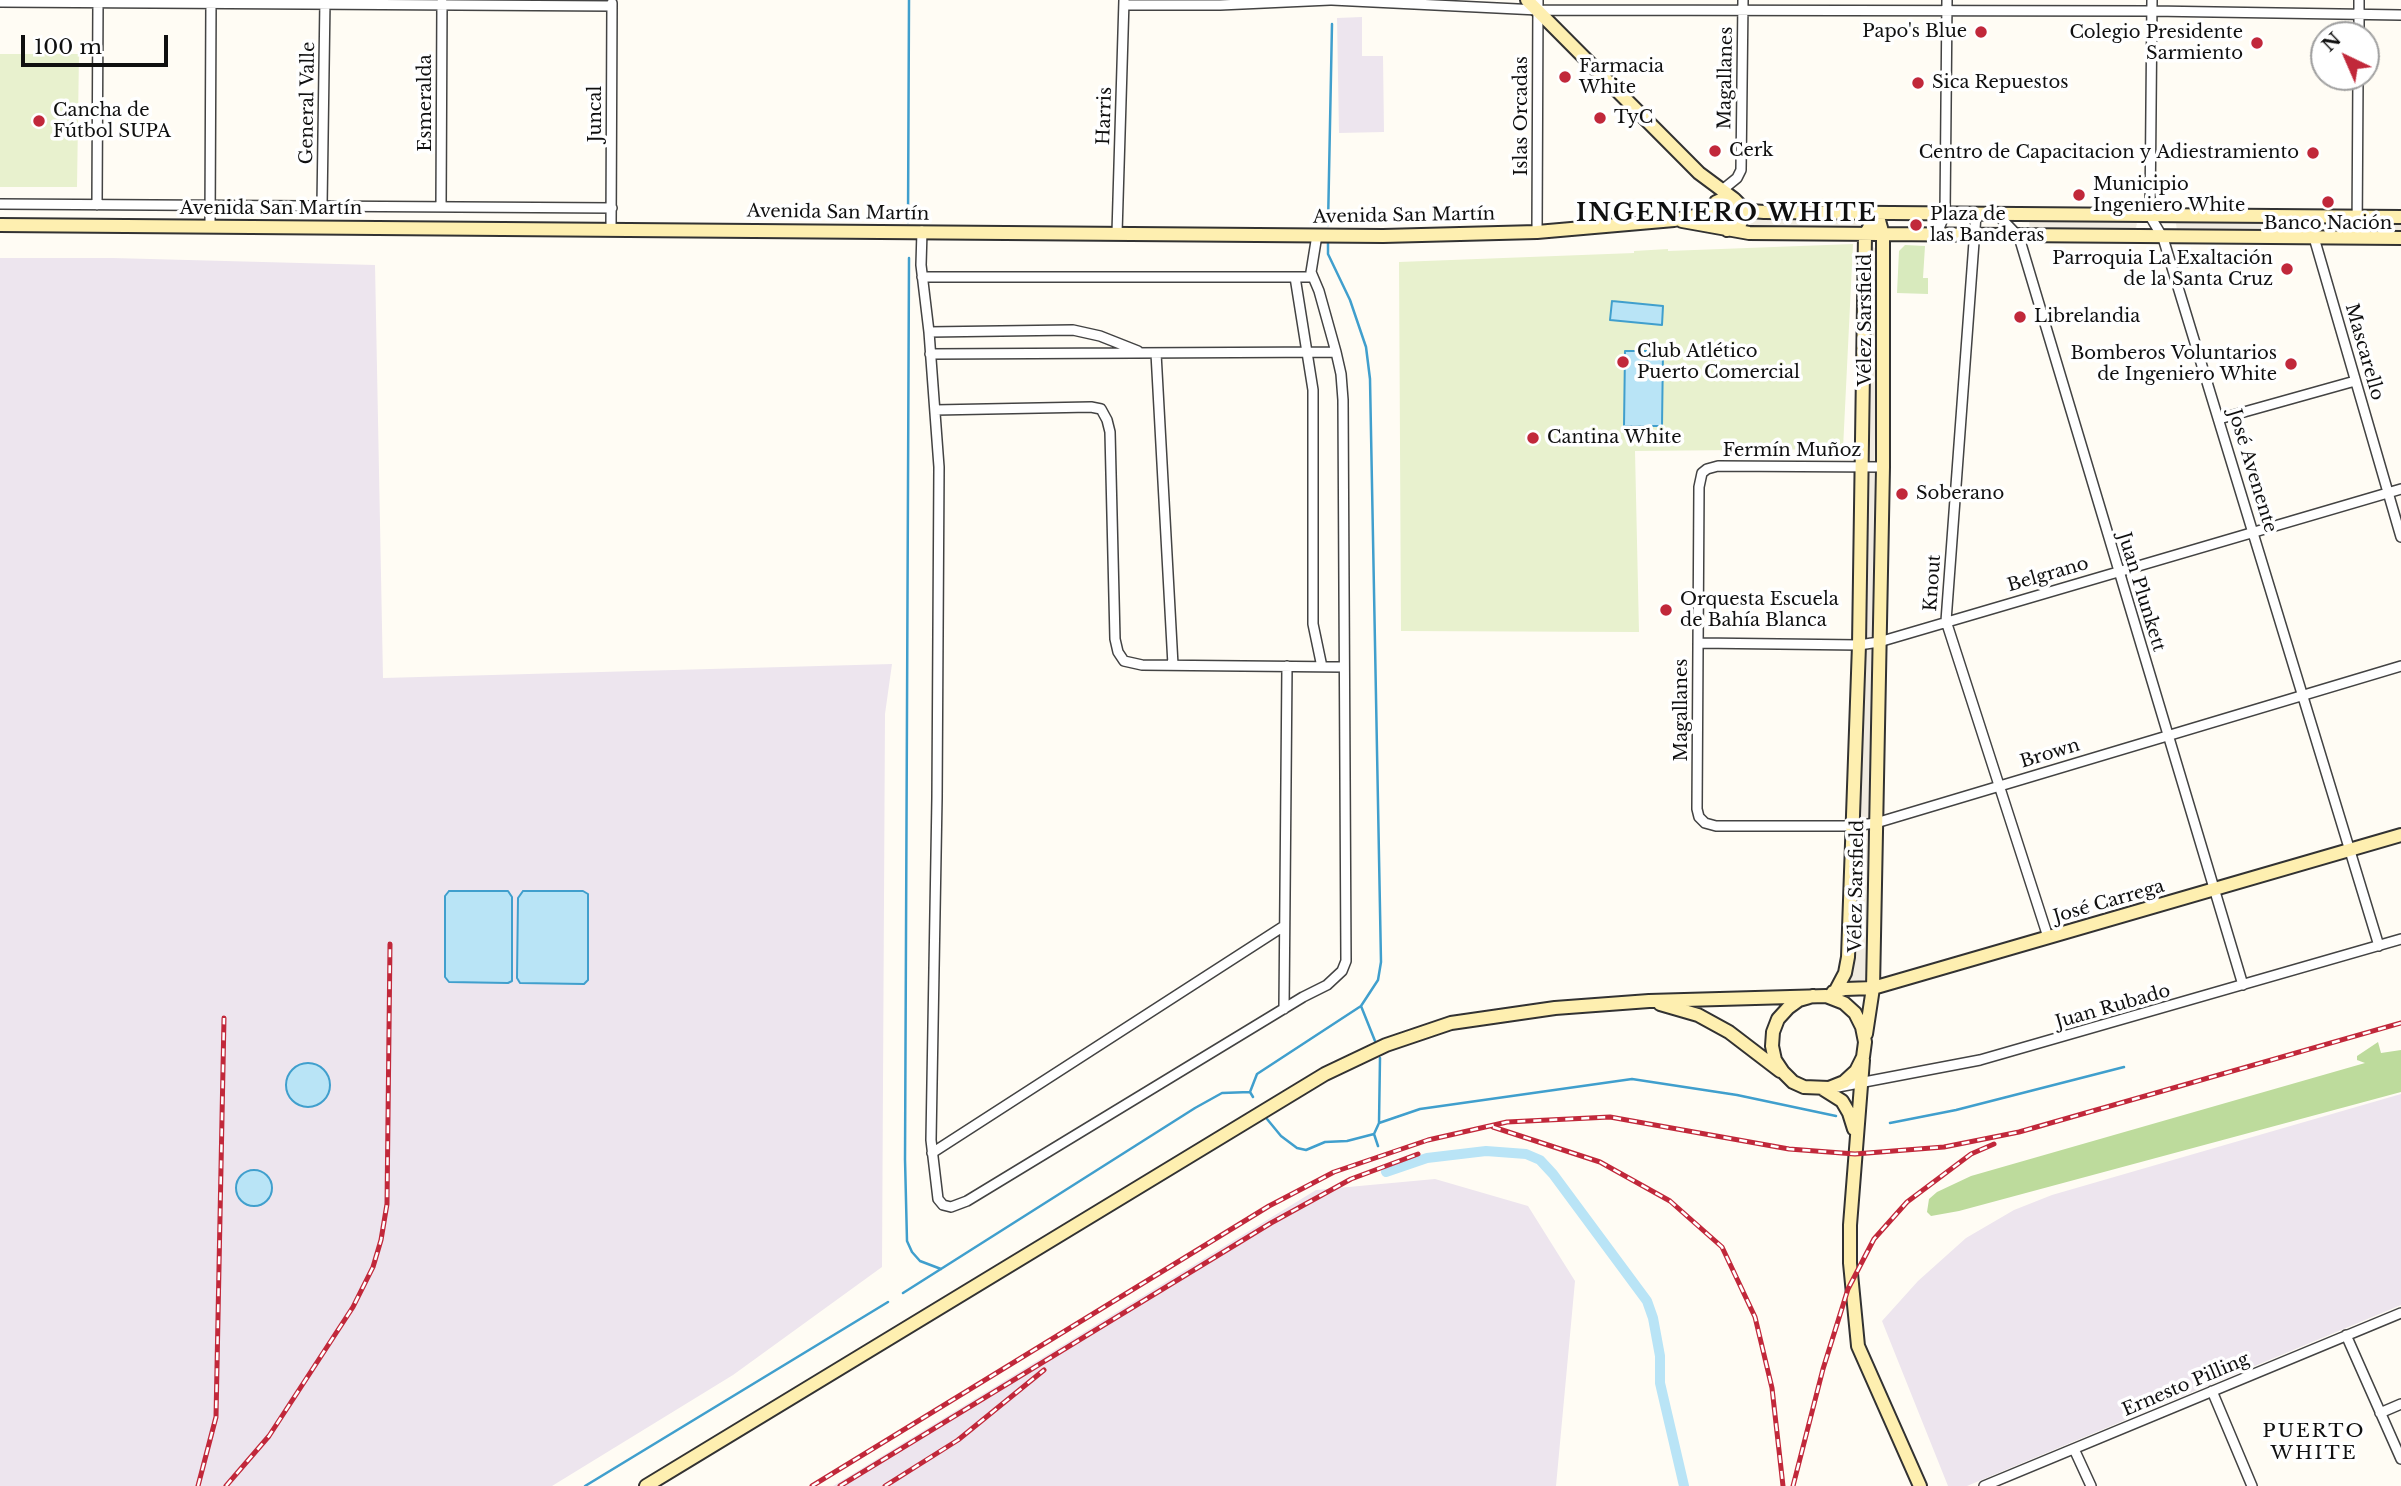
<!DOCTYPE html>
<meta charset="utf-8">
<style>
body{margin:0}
#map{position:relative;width:2401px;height:1486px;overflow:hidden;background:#fffcf4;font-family:"Libre Baskerville",serif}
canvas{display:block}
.north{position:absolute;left:2310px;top:21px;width:70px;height:70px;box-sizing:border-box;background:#fff;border:2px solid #9f9f9f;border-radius:50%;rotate:316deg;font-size:19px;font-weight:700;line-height:28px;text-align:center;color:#101010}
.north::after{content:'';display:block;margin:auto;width:24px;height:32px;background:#c1283a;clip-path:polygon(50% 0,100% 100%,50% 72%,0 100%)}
.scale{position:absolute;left:21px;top:35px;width:147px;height:32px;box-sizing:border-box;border:4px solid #101010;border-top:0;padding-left:9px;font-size:21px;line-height:24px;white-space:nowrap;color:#101010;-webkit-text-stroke:5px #fff;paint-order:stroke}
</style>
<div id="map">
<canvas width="2401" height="1486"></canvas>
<div class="north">N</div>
<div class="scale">100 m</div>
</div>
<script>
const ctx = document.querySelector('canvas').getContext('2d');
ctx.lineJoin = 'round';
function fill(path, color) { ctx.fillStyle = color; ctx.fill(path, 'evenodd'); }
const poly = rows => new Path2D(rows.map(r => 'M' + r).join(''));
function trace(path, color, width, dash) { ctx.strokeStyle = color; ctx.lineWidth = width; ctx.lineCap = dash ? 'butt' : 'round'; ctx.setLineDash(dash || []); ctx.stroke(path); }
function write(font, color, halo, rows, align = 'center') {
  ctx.font = font + ' "Libre Baskerville",serif'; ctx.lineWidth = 7; ctx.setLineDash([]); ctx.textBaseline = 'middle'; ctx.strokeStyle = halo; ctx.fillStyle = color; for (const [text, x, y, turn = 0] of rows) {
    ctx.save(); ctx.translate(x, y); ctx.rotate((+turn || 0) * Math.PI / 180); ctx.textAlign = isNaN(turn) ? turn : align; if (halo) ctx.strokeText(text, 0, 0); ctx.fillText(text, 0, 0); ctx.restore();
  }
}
const industrial = poly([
 [1362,17,1362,56,1383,56,1384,132,1339,133,1337,18],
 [0,258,113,258,375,265,383,678,892,664,885,714,882,1267,733,1375,552,1486,0,1486],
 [2401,1094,2401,1305,1967,1486,1948,1486,1882,1321,1918,1281,1966,1238,2014,1210,2052,1195],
 [1435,1179,1528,1206,1575,1281,1556,1486,833,1486,1316,1190]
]);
const green = poly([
 '1717 214a10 10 0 1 1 20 0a10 10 0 1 1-20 0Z',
 [1905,245,1925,246,1923,278,1928,278,1928,294,1897,293,1899,251]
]);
const forest = poly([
 [2378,1042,2381,1053,2401,1050,2401,1092,1959,1211,1931,1216,1927,1212,1929,1199,1937,1192,1971,1176,2365,1063,2357,1060,2357,1056]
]);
const pitch = poly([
 [0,54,79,54,77,187,0,187],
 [1853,244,1843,449,1635,451,1639,632,1401,631,1399,262,1634,253,1634,251,1668,249,1668,251]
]);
const plaza = poly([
 [1750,217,1861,218,1866,222,1865,228,1745,230],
 [2033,219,2135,221,2137,224,2134,233,2030,229,2029,221],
 [2183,219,2292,221,2294,225,2291,232,2177,231,2176,223],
 [2401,221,2401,235,2375,234,2370,228,2373,222],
 [1873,247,1878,250,1866,982,1845,984,1870,248]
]);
const water = poly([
 [1612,301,1663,306,1662,325,1610,320,1612,301],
 [1625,351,1663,351,1662,426,1624,426,1625,351],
 [449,891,508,891,512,897,512,981,508,983,449,982,445,977,445,896,449,891],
 [523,891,583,891,588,894,588,980,584,984,520,983,517,978,518,898,523,891],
 '286 1085a22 22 0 1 1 44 0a22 22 0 1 1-44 0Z',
 '236 1188a18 18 0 1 1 36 0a18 18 0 1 1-36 0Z'
]);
const stream = poly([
 [908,222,909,0],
 [1328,225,1332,24],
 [909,258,905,1159,907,1241,912,1252,920,1261,941,1269],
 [1361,1006,1375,1041],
 [1253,1097,1250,1092,1257,1074,1361,1006,1378,980,1381,962,1370,379,1366,347,1350,300,1328,254,1328,242],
 [1267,1119,1281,1136,1297,1148,1306,1150,1325,1142,1347,1141,1374,1134],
 [1379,1123,1420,1109,1632,1079,1737,1095,1836,1116],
 [1890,1123,1956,1110,2124,1067],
 [1378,1146,1374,1134,1379,1123,1380,1058],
 [903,1293,1195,1108,1222,1093,1250,1092],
 [585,1486,888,1302]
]);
const canal = poly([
 [1386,1172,1427,1158,1486,1151,1526,1154,1540,1160,1553,1174,1647,1301,1653,1318,1660,1356,1660,1383,1684,1486]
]);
const street = poly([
 [1332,0,1538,10,2152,11,2401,15],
 [2152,0,2150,216,2163,238,2379,946],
 [0,2,612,6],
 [1124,5,1220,5,1330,0],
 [2359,35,2359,0],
 [1721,191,1737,178,1741,170,1743,0],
 [0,204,612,208],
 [97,205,98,0],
 [322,206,325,0],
 [441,207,442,2],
 [1976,215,1946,621,2048,937],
 [1998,215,2019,237,2243,985],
 [2308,217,2401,537],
 [210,226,211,0],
 [611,229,612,3],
 [922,231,921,265,929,332,939,467,937,798,931,1140,938,1199,943,1205,951,1207,967,1201,1303,997,1327,985,1342,971,1346,961,1343,400,1341,374,1336,352,1319,291,1311,272,1317,235],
 [1537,232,1538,0],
 [1117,233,1124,0],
 [1933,236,1940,226,1945,214,1947,0],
 [2357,238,2358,77],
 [922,277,1312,277],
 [1295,277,1313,390,1313,624,1322,667],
 [929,332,1073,330,1100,336,1138,351],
 [1156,353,1173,665],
 [930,354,1336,352],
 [935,410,1091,407,1101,409,1107,420,1110,432,1115,639,1118,652,1124,661,1142,665,1344,667],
 [2219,419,2355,381],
 [1883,467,1718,466,1707,469,1702,473,1699,487,1697,809,1699,817,1705,823,1716,826,1852,826,1876,823,2401,666],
 [1698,643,1859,645,1879,642,2401,489],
 [1284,1009,1287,666],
 [1838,1087,1980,1060,2401,939],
 [932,1153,1284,926],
 [2346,1335,2401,1459],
 [2212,1391,2252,1486],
 [2380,1413,2401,1404],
 [2074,1449,2091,1486],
 [1984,1486,2401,1313]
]);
const secondary = poly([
 [1527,0,1699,173,1734,199],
 [1741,206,1751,211,1764,212,2401,217],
 [1682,221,1749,233,2401,238],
 [1713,221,1711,213,1716,202,1725,198,1734,199,1741,206,1743,215,1740,224,1727,230],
 [0,225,1383,236,1537,232,1674,220,1711,213],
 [1836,990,1845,973,1848,957,1859,645,1865,235,1877,213],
 [1833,992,1845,989,1873,988,2401,835],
 [1660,1004,1698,1015,1729,1032,1780,1071],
 [1866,1034,1873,988,1883,467,1883,235,1877,213],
 [1863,1060,1850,1225,1850,1263,1858,1346,1920,1486],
 [1823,1089,1842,1101,1849,1113,1854,1129],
 [646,1486,1325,1074,1386,1045,1451,1023,1555,1008,1649,1001,1826,996,1844,1003,1855,1013,1862,1027,1865,1042,1863,1057,1856,1071,1844,1082,1829,1088,1804,1087,1793,1082,1783,1072,1775,1060,1772,1046,1773,1032,1778,1019,1788,1008,1799,1000,1813,996]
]);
const rail = poly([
 [1493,1127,1600,1162,1670,1201,1722,1247,1755,1317,1772,1388,1783,1486],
 [198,1486,216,1417,224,1018],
 [226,1486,269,1436,353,1307,373,1267,381,1240,387,1204,390,944],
 [812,1486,1269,1206,1334,1172,1428,1140,1507,1122,1610,1117,1789,1149,1855,1154,1944,1147,2019,1132,2401,1023],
 [840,1486,1271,1223,1351,1179,1418,1154],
 [885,1486,958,1440,1044,1370],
 [1793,1486,1823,1369,1848,1289,1874,1239,1907,1202,1971,1154,1994,1144]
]);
const markers = [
 [1981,32,7,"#c1283a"],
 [2257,43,7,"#c1283a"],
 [1565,77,7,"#c1283a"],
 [1918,83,7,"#c1283a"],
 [1600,118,7,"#c1283a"],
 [39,121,7,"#c1283a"],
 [1715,151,7,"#c1283a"],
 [2313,153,7,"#c1283a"],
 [2079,195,7,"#c1283a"],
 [2328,202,7,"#c1283a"],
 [1916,225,7,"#c1283a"],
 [2287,269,7,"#c1283a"],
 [2020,317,7,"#c1283a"],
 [1623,362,7,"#c1283a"],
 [2291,364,7,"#c1283a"],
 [1533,438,7,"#c1283a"],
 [1902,494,7,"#c1283a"],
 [1666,610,7,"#c1283a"]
];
const poiNames = [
 ["Papo's Blue",1967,32,"right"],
 ["Colegio Presidente",2243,33,"right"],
 ["Sarmiento",2243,54,"right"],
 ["Farmacia",1579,67],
 ["White",1579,88],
 ["Sica Repuestos",1932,83],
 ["Cancha de",53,111],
 ["Fútbol SUPA",53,132],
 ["TyC",1614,118],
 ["Cerk",1729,151],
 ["Centro de Capacitacion y Adiestramiento",2299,153,"right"],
 ["Municipio",2093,185],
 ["Ingeniero White",2093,206],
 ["Plaza de",1930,215],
 ["las Banderas",1930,236],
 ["Banco Nación",2328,224,"center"],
 ["Parroquia La Exaltación",2273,259,"right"],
 ["de la Santa Cruz",2273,280,"right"],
 ["Librelandia",2034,317],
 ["Club Atlético",1637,352],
 ["Puerto Comercial",1637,373],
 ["Bomberos Voluntarios",2277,354,"right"],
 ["de Ingeniero White",2277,375,"right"],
 ["Cantina White",1547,438],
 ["Soberano",1916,494],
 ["Orquesta Escuela",1680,600],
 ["de Bahía Blanca",1680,621]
];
const streetNames = [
 ["Magallanes",1726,78,-89],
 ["General Valle",308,103,-89],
 ["Esmeralda",426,103,-90],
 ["Juncal",596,114,-90],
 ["Harris",1105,116,-88],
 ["Islas Orcadas",1522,116,-90],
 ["Avenida San Martín",271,209],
 ["Avenida San Martín",838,213,1],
 ["Avenida San Martín",1404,216,-1],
 ["Vélez Sarsfield",1866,320,-90],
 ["Mascarello",2364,352,74],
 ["Fermín Muñoz",1792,451],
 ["José Avenente",2252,471,73],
 ["Belgrano",2048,575,-16],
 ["Knout",1933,583,-86],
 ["Juan Plunkett",2141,592,73],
 ["Magallanes",1682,710,-90],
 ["Brown",2050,754,-17],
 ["Vélez Sarsfield",1857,886,-89],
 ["José Carrega",2109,902,-16],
 ["Juan Rubado",2113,1007,-16],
 ["Ernesto Pilling",2186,1385,-23]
];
const neighbourhoodNames = [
 ["PUERTO",2314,1432],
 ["WHITE",2314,1454]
];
const districtNames = [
 ["INGENIERO WHITE",1727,214]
];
fill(industrial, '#ede5ee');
fill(green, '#d8eabd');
fill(forest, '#bddb9c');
fill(pitch, '#e8f1ce');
fill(plaza, '#f0ebe1');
fill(water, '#b9e4f6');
trace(water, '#409fcd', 2);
trace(stream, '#409fcd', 2.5);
trace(canal, '#b9e4f6', 10);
trace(street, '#434343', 12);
trace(secondary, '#323232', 16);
trace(street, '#fff', 9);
trace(secondary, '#feefb0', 12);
trace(rail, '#c1283a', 5);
trace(rail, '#fff', 2.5, [8]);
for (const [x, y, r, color] of markers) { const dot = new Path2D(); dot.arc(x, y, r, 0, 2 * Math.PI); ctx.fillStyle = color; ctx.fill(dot); trace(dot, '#fff', 2.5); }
write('18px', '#101010', '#fff', poiNames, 'left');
write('18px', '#101010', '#fff', streetNames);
ctx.letterSpacing = '2px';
write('19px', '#101010', '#fff', neighbourhoodNames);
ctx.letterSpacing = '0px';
ctx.letterSpacing = '2px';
write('bold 24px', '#101010', '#fff', districtNames);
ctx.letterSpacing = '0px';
</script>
